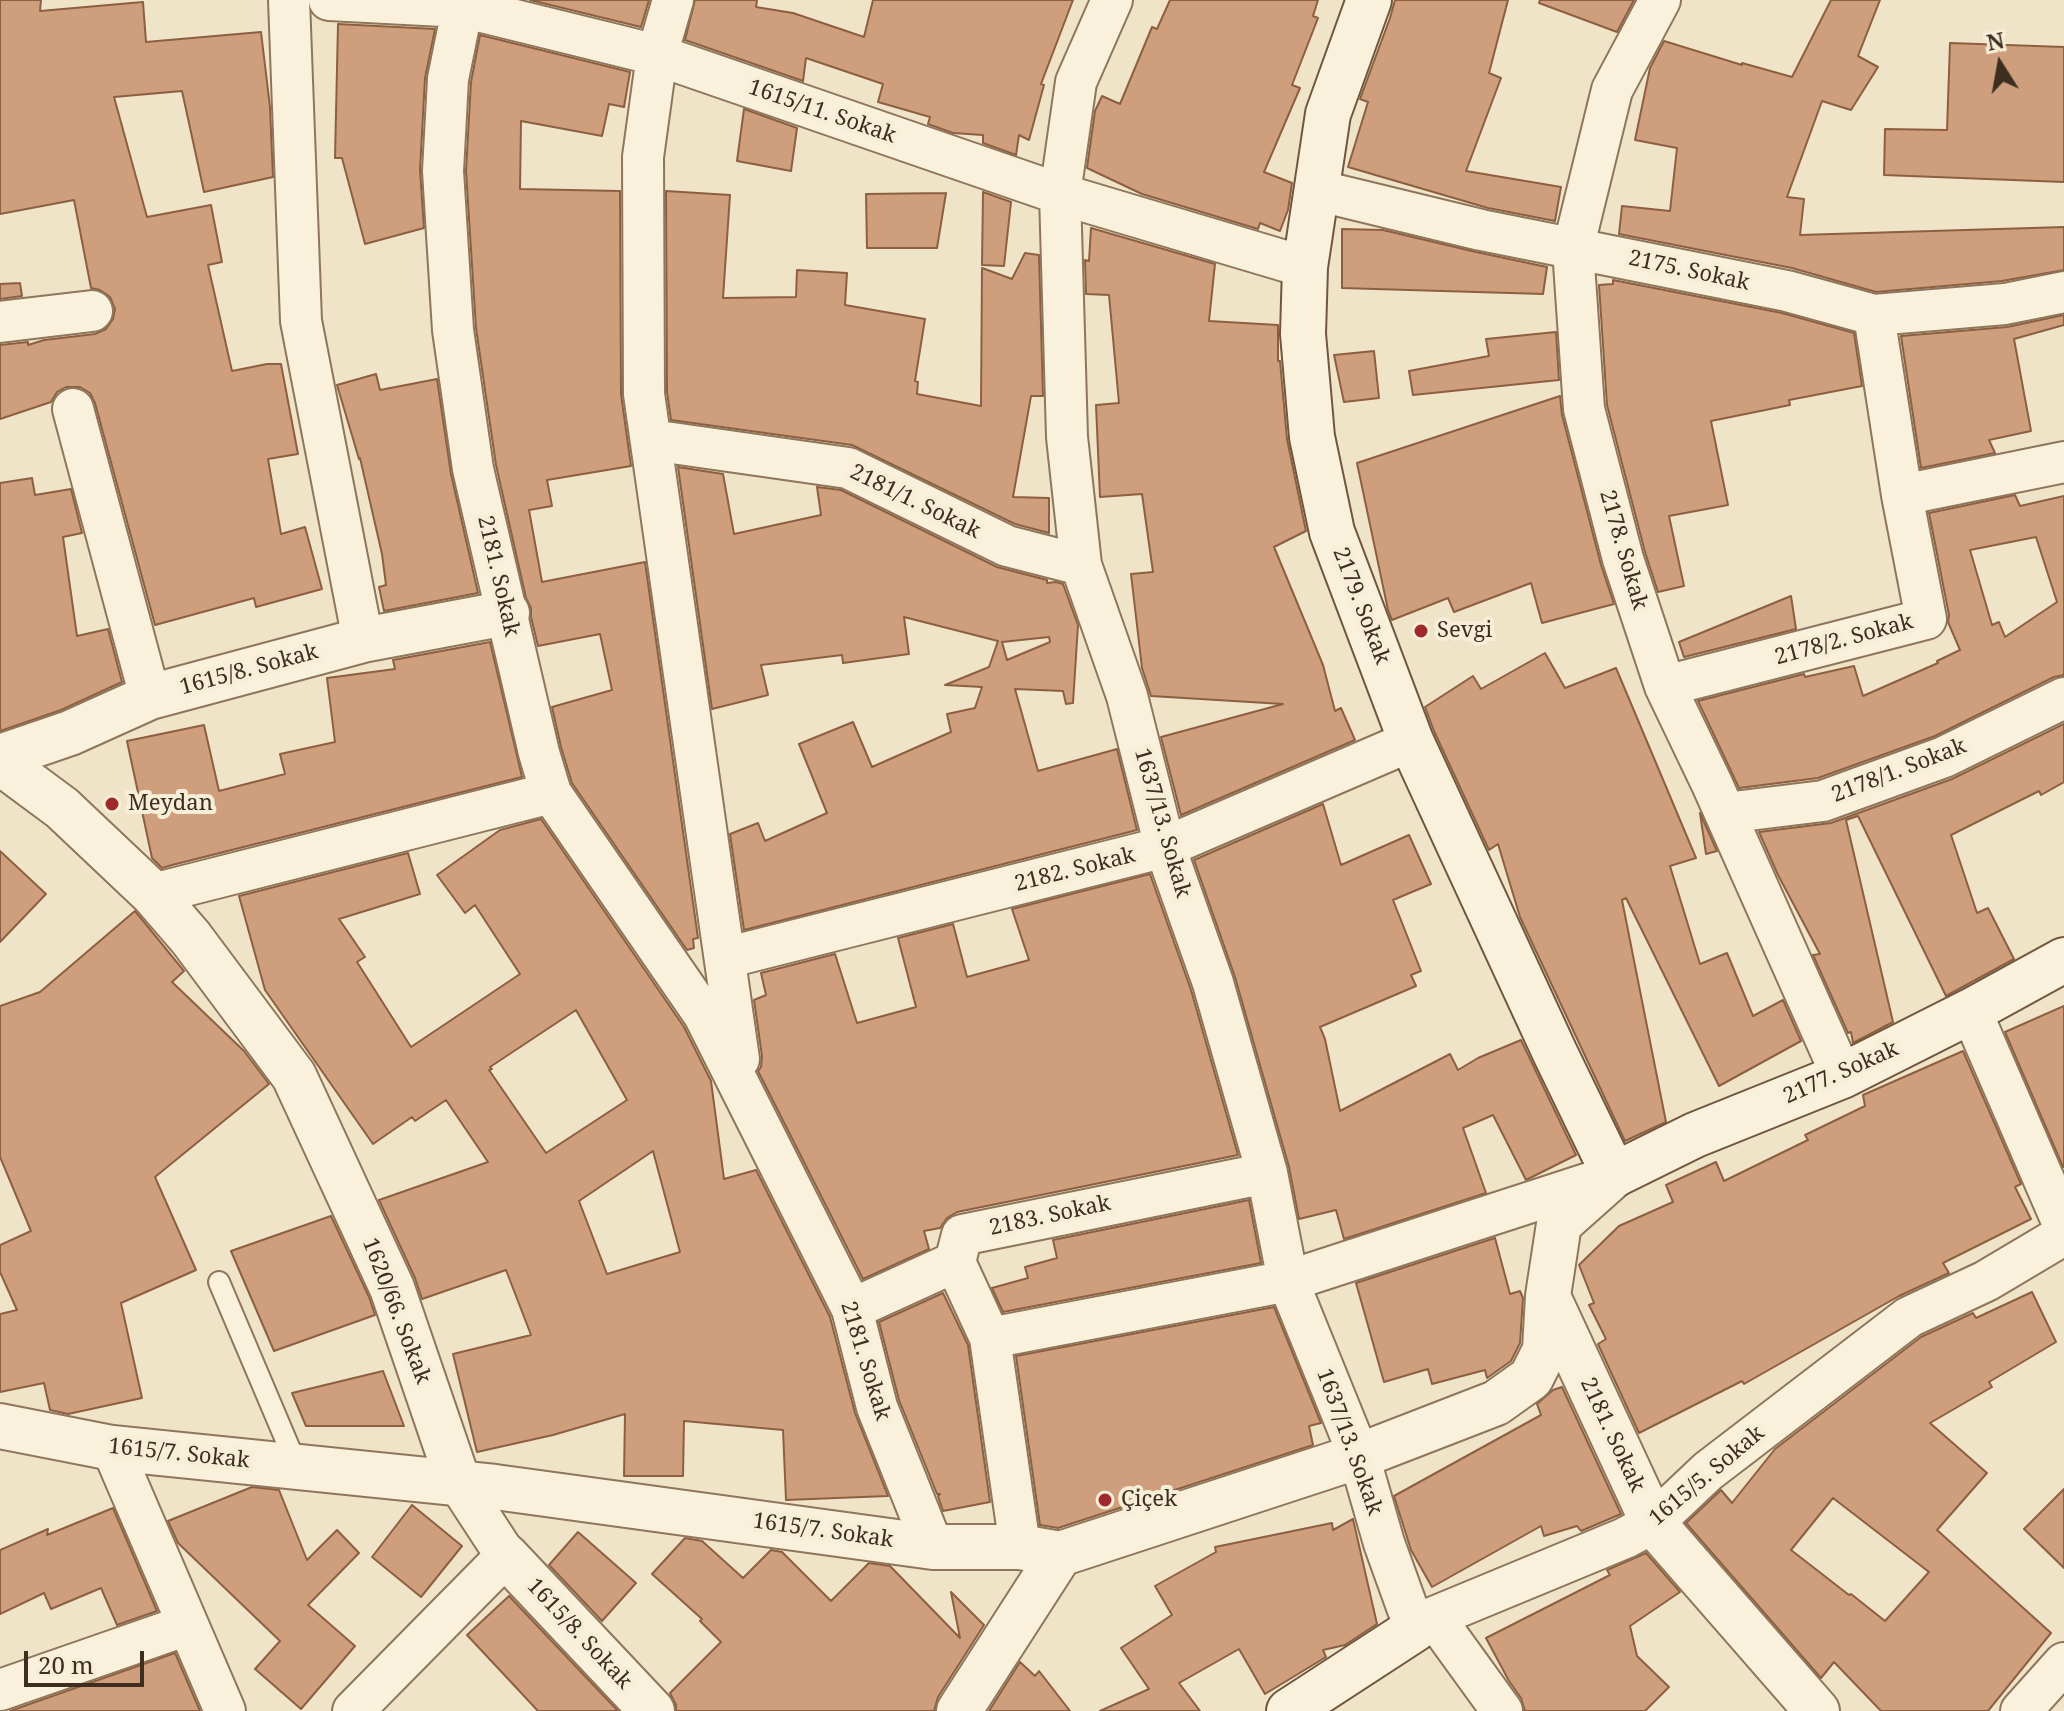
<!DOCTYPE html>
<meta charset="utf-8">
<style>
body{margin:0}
#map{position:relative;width:2064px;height:1711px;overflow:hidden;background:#f0e4c8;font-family:"Noto Serif",serif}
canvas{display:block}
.north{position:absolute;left:1960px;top:24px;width:80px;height:80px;-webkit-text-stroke:6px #f7eed8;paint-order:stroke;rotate:349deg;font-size:22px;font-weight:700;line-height:32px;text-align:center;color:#3d2e20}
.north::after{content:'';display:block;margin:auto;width:28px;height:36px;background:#3d2e20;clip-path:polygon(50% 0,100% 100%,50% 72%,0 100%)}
.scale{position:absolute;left:24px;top:1651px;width:120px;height:36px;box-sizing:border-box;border:4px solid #3d2e20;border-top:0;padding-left:10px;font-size:24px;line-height:28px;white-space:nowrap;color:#3d2e20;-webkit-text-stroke:6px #f7eed8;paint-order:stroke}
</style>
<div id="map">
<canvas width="2064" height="1711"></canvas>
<div class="north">N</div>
<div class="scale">20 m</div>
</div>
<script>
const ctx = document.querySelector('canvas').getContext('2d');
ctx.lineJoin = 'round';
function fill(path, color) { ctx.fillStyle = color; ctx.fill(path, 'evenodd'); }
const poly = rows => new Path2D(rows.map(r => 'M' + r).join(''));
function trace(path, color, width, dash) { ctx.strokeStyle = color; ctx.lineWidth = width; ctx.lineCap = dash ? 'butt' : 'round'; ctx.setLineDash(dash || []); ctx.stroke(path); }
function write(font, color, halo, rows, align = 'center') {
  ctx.font = font + ' "Noto Serif",serif'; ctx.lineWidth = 8; ctx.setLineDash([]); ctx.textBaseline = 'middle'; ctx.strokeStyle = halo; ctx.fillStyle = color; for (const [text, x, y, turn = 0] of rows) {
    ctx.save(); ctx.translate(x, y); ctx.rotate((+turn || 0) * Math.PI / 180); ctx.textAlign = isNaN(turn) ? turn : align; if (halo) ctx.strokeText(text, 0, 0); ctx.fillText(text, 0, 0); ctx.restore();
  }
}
const building = poly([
 [0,0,41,0,40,11,143,2,146,42,261,32,270,107,273,177,204,192,182,91,114,97,147,217,211,205,222,262,208,265,232,371,267,364,281,364,298,454,268,459,281,534,305,527,322,589,256,607,254,598,155,625,95,403,90,393,80,387,66,387,57,392,51,402,0,419,0,345,28,342,28,345,44,340,95,334,106,329,113,319,115,309,110,297,100,290,91,288,74,200,0,214,0,0],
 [530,0,649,0,641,27,530,0],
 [695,0,757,0,756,7,793,13,864,37,873,0,1073,0,1041,84,1044,85,1029,140,1019,135,1016,155,983,143,983,135,953,133,928,124,930,117,878,102,883,84,806,58,803,81,685,40,695,0],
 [1170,0,1318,0,1313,16,1318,18,1292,85,1300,88,1264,172,1292,183,1288,210,1280,231,1260,223,1258,229,1142,194,1087,168,1095,111,1102,96,1120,104,1152,27,1157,29,1170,0],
 [1395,0,1508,0,1489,73,1501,78,1466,171,1561,187,1555,221,1488,208,1348,167,1368,102,1360,99,1390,18,1395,0],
 [1540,0,1634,0,1617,32,1539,3,1540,0],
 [1831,0,1880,0,1858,56,1878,67,1851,110,1822,101,1787,197,1804,199,1800,235,2064,227,2064,270,2002,281,1876,292,1792,268,1619,234,1622,206,1670,211,1677,148,1635,140,1650,68,1664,41,1742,65,1742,63,1792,77,1831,0],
 [338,24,435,29,425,78,420,170,424,228,365,244,342,158,335,158,338,24],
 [480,35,630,72,624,107,609,104,602,136,521,121,520,189,620,191,621,394,631,466,547,480,552,506,529,510,542,582,645,562,698,938,693,939,694,948,687,950,572,783,561,747,552,707,612,690,600,634,538,646,531,617,531,608,526,598,496,465,476,328,466,171,471,82,480,35],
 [1950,43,2064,47,2064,182,1884,175,1885,129,1947,130,1950,43],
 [744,109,797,128,791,171,737,161,744,109],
 [666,191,730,195,723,298,796,297,797,270,847,273,845,305,925,319,915,381,918,382,917,394,981,406,982,268,1012,279,1025,253,1039,255,1043,396,1031,396,1013,497,1049,498,1049,533,1015,524,852,445,671,420,667,392,666,191],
 [983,192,1011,202,1004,266,982,265,983,192],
 [946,193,937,248,867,248,866,194,946,193],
 [1091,228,1215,264,1209,321,1278,325,1278,361,1280,361,1287,439,1306,531,1274,547,1323,665,1335,711,1341,708,1355,740,1181,815,1161,737,1283,704,1151,696,1142,668,1131,574,1153,572,1142,494,1100,497,1096,405,1119,403,1109,295,1086,294,1085,260,1089,261,1091,228],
 [1342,229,1383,230,1476,252,1547,267,1543,294,1342,288,1342,229],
 [1613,280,1782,313,1854,333,1862,386,1789,400,1790,405,1711,421,1728,505,1669,516,1684,586,1658,592,1645,552,1607,405,1599,285,1613,284,1613,280],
 [20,283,22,296,0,299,0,284,20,283],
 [2064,315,2064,325,2014,339,2031,431,1989,440,1995,453,1921,468,1901,336,2007,327,2064,315],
 [1556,332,1559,380,1413,395,1409,371,1489,356,1486,339,1556,332],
 [1374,351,1379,398,1344,402,1334,355,1374,351],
 [376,374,380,390,437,379,451,474,478,593,384,611,379,587,386,585,382,554,360,458,359,459,337,385,376,374],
 [1560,396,1562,415,1601,565,1614,604,1542,623,1531,583,1454,612,1448,598,1392,620,1388,610,1357,463,1560,396],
 [678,467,723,474,734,534,821,515,817,487,841,490,997,567,1047,580,1047,583,1056,582,1063,584,1078,625,1073,703,1066,704,1063,691,1015,689,1038,771,1117,749,1137,830,744,930,730,834,758,823,765,841,827,813,799,744,853,722,872,767,951,732,947,714,975,708,982,687,945,685,989,667,998,641,904,617,909,654,843,663,842,655,761,665,768,695,712,709,678,467],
 [1049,637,1050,642,1007,660,1002,642,1049,637],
 [32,478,35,495,71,489,82,533,63,537,77,636,108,629,122,682,61,710,0,731,0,483,32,478],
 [2015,495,2020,506,2064,496,2064,675,2054,677,1935,736,1818,778,1739,788,1698,701,1804,674,1805,677,1854,666,1863,696,1938,663,1937,661,1960,650,1948,622,1949,615,1929,513,2015,495],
 [2036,537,2057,602,2005,637,1999,622,1992,625,1970,550,2036,537],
 [1791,596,1796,629,1684,657,1679,642,1791,596],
 [490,642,522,777,172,865,162,868,152,858,127,741,204,725,219,791,285,774,280,754,335,742,327,678,395,669,393,660,490,642],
 [1545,653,1565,688,1616,668,1696,858,1670,866,1700,964,1727,953,1753,1016,1783,1000,1801,1041,1719,1086,1626,898,1622,900,1666,1122,1625,1141,1520,917,1498,844,1489,850,1434,731,1425,707,1473,676,1481,689,1545,653],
 [2064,724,2064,782,2041,795,2039,791,1951,835,1977,913,1988,908,2014,959,1946,996,1858,816,1846,820,1893,1022,1853,1043,1851,1032,1848,1033,1813,955,1820,954,1778,875,1759,832,1831,823,1952,779,2064,724],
 [1323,804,1341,865,1409,835,1431,884,1393,900,1421,971,1411,975,1416,986,1320,1027,1325,1039,1340,1111,1450,1054,1458,1070,1478,1058,1521,1040,1576,1155,1526,1180,1493,1115,1463,1128,1486,1193,1344,1239,1336,1210,1299,1219,1289,1167,1235,977,1194,860,1323,804],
 [1700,813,1717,851,1706,854,1700,813],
 [541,819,684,1027,711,1081,724,1179,756,1170,830,1317,855,1413,888,1496,786,1500,783,1430,684,1421,683,1476,624,1476,625,1414,553,1435,477,1452,453,1354,531,1335,506,1270,422,1299,415,1278,379,1200,488,1162,446,1100,415,1121,412,1117,373,1144,265,990,239,896,408,853,420,894,339,919,365,957,357,962,411,1047,520,974,475,905,465,913,437,875,500,830,541,819],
 [576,1010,627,1100,546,1153,489,1070,492,1069,490,1067,576,1010],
 [653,1151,680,1252,607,1274,579,1201,653,1151],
 [0,851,46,894,0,942,0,851],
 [1150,874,1191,990,1238,1155,957,1212,947,1218,940,1228,924,1231,929,1249,863,1279,758,1071,761,1067,762,1056,754,1000,766,995,761,973,835,954,857,1023,916,1007,898,938,953,924,967,977,1029,960,1012,909,1150,874],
 [135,911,184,971,172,982,244,1051,269,1084,155,1177,196,1270,121,1303,142,1398,68,1414,50,1410,44,1383,0,1392,0,1314,17,1310,0,1272,0,1245,31,1231,0,1157,0,1006,40,992,135,911],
 [2064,1006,2064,1167,2063,1167,2005,1032,2064,1006],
 [1963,1051,2021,1184,2015,1187,2031,1219,1943,1263,1949,1273,1899,1296,1744,1384,1742,1381,1639,1433,1598,1344,1606,1339,1589,1305,1594,1303,1579,1265,1619,1226,1673,1202,1666,1185,1716,1162,1724,1181,1808,1140,1805,1135,1865,1106,1863,1095,1963,1051],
 [1249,1200,1261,1263,1003,1312,992,1288,1028,1278,1025,1267,1057,1258,1053,1240,1249,1200],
 [331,1216,369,1297,375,1315,274,1351,231,1251,331,1216],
 [1495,1238,1510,1294,1520,1291,1523,1298,1520,1343,1511,1361,1487,1378,1485,1370,1432,1384,1428,1369,1384,1382,1356,1283,1495,1238],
 [2032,1292,2056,1342,1989,1382,1992,1387,1930,1423,1987,1473,1937,1530,2051,1633,1988,1711,1881,1711,1834,1662,1821,1678,1686,1523,1721,1490,1732,1503,1775,1449,1921,1337,1973,1313,1976,1318,2032,1292],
 [1833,1498,1929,1572,1885,1621,1851,1594,1849,1595,1791,1550,1833,1498],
 [943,1293,968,1345,990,1502,943,1511,938,1496,940,1494,937,1494,899,1400,879,1322,943,1293],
 [1274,1307,1321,1423,1309,1426,1313,1445,1058,1528,1040,1525,1016,1356,1274,1307],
 [383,1371,404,1426,306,1426,292,1393,383,1371],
 [1562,1387,1621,1514,1581,1531,1577,1526,1544,1536,1541,1526,1432,1587,1411,1550,1394,1496,1541,1415,1537,1404,1553,1390,1562,1387],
 [252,1487,279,1490,307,1560,337,1530,359,1553,308,1605,355,1646,301,1709,255,1669,280,1641,178,1543,168,1521,252,1487],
 [2064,1489,2064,1568,2024,1529,2064,1489],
 [412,1505,462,1546,421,1597,372,1557,412,1505],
 [113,1508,157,1611,117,1625,101,1588,51,1609,44,1593,0,1614,0,1550,48,1529,47,1535,113,1508],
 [1353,1519,1377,1624,1345,1645,1323,1650,1326,1657,1265,1694,1239,1649,1179,1683,1200,1711,1100,1711,1149,1689,1121,1648,1172,1615,1155,1586,1216,1552,1215,1547,1332,1523,1333,1530,1353,1519],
 [578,1532,636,1583,602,1621,549,1565,578,1532],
 [685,1538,702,1541,743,1578,771,1550,782,1552,831,1601,869,1563,890,1566,960,1638,951,1592,984,1625,938,1697,934,1711,676,1711,676,1705,670,1693,721,1642,700,1621,702,1619,652,1574,685,1538],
 [1646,1553,1680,1592,1630,1626,1637,1656,1669,1687,1645,1711,1525,1711,1521,1698,1509,1681,1486,1638,1610,1575,1607,1570,1646,1553],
 [509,1596,618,1711,538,1711,467,1635,509,1596],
 [175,1653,200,1711,10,1711,175,1653],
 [1020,1662,1035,1676,1039,1671,1070,1711,989,1711,1020,1662]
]);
const service = poly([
 [219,1282,297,1466]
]);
const minor = poly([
 [289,0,301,321,363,640],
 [329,0,462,7,657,55,1060,194,1305,267],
 [464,0,448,79,443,171,453,330,473,469,539,753,551,793,704,1015,852,1309,877,1407,933,1547],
 [673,0,657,55,643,157,644,394,739,1059],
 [1112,0,1076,82,1060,194,1067,437,1081,565,1127,696,1165,847,1213,983,1267,1173,1288,1281,1359,1456,1384,1543,1415,1629,1434,1617,1625,1538,1653,1523,1708,1471,1909,1317,1986,1281,2055,1240,2064,1230],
 [1660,0,1612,90,1573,249,1584,409,1623,559,1665,686,1712,784,1842,1076],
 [1316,190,1481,230,1787,291,1874,315,2005,304,2064,292],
 [0,322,92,311],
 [73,409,150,697],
 [651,440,848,468,1007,546,1081,565],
 [1902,495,2064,462],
 [1665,686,1926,619,1902,495,1874,315],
 [1725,813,1823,801,1944,757,2064,698],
 [153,894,551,793],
 [725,958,1165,847,1411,741],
 [1971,1011,2064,1226],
 [852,1309,955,1262],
 [990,1338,1288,1281,1614,1175],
 [112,1448,225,1711],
 [1020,1547,990,1338,955,1262,962,1235,1267,1173],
 [1434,1617,1502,1711],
 [0,1690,187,1625],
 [353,1711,506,1556,459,1484],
 [2021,1711,2064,1663]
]);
const tertiary = poly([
 [0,757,70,733,150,697,363,640,507,613],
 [0,762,62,808,153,894,191,938,294,1076,392,1288,459,1484],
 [1550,1301,1653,1523,1817,1711],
 [0,1426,112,1448,495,1487,933,1547,1020,1547,1060,1554,1359,1456,1496,1403,1531,1378,1545,1350,1548,1296,1559,1224,1614,1175],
 [506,1556,652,1711],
 [959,1711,1060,1554]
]);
const secondary = poly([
 [1369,0,1328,114,1305,267,1303,334,1312,437,1332,532,1411,741,1555,1053,1614,1175,1695,1135,1842,1076,1971,1011,2064,960],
 [1289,1711,1415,1629]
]);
const markers = [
 [1421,631,8,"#9e2a2b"],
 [112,804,8,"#9e2a2b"],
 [1105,1500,8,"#9e2a2b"]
];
const streetNames = [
 ["1615/11. Sokak",822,112,19],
 ["2175. Sokak",1689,271,12],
 ["2181/1. Sokak",915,502,26],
 ["2178. Sokak",1623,550,74],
 ["2181. Sokak",498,576,77],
 ["2179. Sokak",1361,606,69],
 ["2178/2. Sokak",1844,640,-15],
 ["1615/8. Sokak",249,670,-15],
 ["2178/1. Sokak",1899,771,-21],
 ["1637/13. Sokak",1162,823,74],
 ["2182. Sokak",1075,870,-14],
 ["2177. Sokak",1841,1073,-24],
 ["2183. Sokak",1050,1216,-12],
 ["1620/66. Sokak",396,1311,69],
 ["2181. Sokak",865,1361,73],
 ["2181. Sokak",1612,1435,65],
 ["1637/13. Sokak",1349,1442,70],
 ["1615/7. Sokak",179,1454,6],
 ["1615/5. Sokak",1707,1476,-40],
 ["1615/7. Sokak",823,1531,8],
 ["1615/8. Sokak",579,1634,47]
];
const poiNames = [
 ["Sevgi",1437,631],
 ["Meydan",128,804],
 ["Çiçek",1121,1500]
];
fill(building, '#cf9f7d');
trace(building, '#8d5f41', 2);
trace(service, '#8d765c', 24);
trace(minor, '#8d765c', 44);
trace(tertiary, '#8d765c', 48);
trace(secondary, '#6f573f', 48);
trace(service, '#faf1dc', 20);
trace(minor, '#faf1dc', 40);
trace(tertiary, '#faf1dc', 44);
trace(secondary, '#faf1dc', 44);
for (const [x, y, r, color] of markers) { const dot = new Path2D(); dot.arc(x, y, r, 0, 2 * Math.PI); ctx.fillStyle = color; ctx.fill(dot); trace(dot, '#f7eed8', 3); }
write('22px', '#3d2e20', '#f7eed8', streetNames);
write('22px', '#3d2e20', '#f7eed8', poiNames, 'left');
</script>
